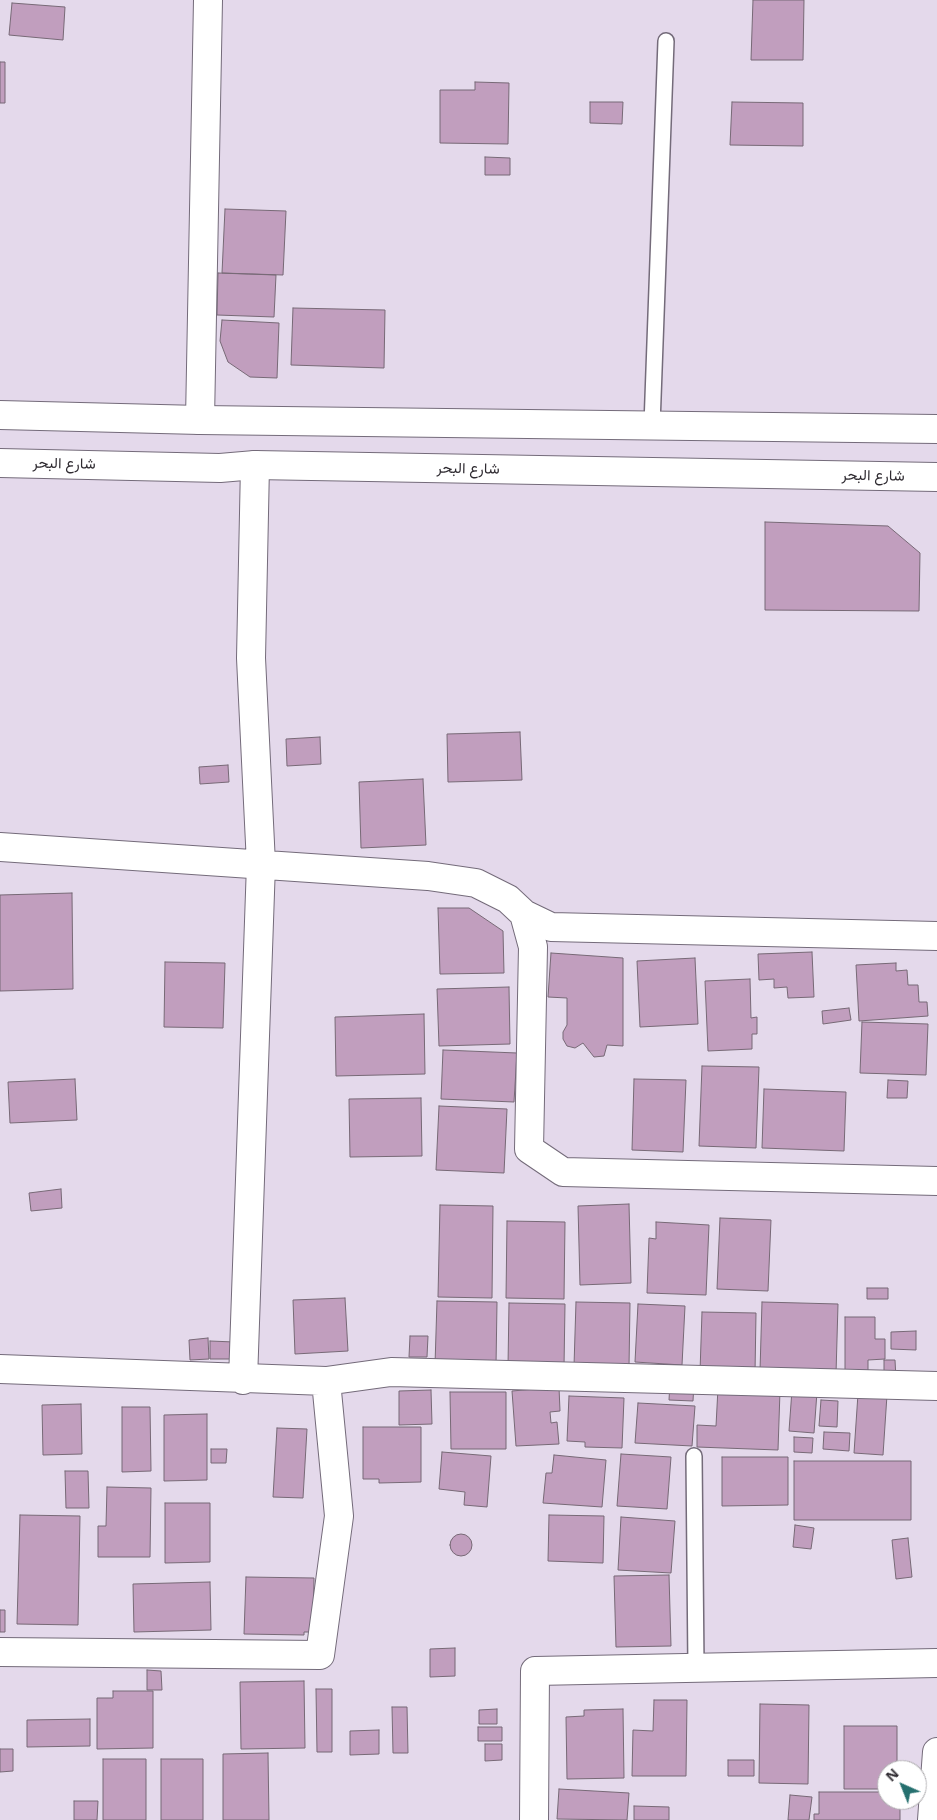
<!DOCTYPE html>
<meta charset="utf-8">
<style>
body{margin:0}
#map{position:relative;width:937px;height:1820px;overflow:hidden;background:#e4d9eb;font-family:"Noto Sans",sans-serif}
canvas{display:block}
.north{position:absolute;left:877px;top:1760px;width:50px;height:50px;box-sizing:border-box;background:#fff;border:1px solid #acaaad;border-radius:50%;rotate:316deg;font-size:14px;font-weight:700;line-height:20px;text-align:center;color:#2f2b31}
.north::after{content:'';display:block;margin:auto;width:18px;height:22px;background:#26706f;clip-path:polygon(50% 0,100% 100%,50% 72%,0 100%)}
</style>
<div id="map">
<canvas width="937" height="1820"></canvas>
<div class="north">N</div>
</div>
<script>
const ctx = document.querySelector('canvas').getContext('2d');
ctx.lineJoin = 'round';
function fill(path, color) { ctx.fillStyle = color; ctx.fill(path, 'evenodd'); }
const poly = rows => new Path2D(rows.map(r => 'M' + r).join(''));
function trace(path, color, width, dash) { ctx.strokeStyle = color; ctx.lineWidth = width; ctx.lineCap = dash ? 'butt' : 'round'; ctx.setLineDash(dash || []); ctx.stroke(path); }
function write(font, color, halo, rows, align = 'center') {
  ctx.font = font + ' "Noto Sans",Vazirmatn,sans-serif'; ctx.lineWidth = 4.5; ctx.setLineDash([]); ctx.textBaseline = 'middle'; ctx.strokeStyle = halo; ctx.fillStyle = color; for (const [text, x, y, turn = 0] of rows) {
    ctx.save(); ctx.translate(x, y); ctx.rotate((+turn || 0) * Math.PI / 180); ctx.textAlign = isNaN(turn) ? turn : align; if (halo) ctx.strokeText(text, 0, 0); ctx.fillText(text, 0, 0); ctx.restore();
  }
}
const building = poly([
 [753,0,804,0,803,60,751,60,753,0],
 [12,3,65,7,63,40,9,35,12,3],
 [0,62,5,62,5,103,0,103,0,62],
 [475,82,509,83,508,144,440,143,440,90,475,90,475,82],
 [590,102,623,102,622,124,590,123,590,102],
 [732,102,803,103,803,146,730,145,732,102],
 [485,157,510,158,510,175,485,175,485,157],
 [225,209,286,211,283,275,222,273,225,209],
 [218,273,276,275,274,317,217,315,218,273],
 [293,308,385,310,384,368,291,365,293,308],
 [222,320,279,323,277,378,250,377,228,362,220,341,222,320],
 [765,522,888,526,920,553,919,611,765,610,765,522],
 [520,732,522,780,448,782,447,734,520,732],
 [320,737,321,764,287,766,286,739,320,737],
 [228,765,229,782,200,784,199,767,228,765],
 [423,779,426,845,361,848,359,782,423,779],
 [72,893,73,989,0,991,0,895,72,893],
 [438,908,469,908,503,931,504,973,440,974,438,908],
 [812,952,814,997,788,998,787,987,774,988,774,979,759,980,758,954,812,952],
 [551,953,623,958,623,1046,607,1045,604,1056,594,1057,583,1043,575,1048,567,1046,563,1039,563,1032,567,1025,567,998,548,997,551,953],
 [695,958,698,1024,640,1027,637,961,695,958],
 [165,962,225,963,223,1028,164,1027,165,962],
 [896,963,896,971,907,970,908,985,918,985,919,1002,927,1002,928,1016,859,1021,856,965,896,963],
 [750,979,751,1018,757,1017,757,1034,752,1034,752,1049,708,1051,705,981,750,979],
 [509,987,510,1044,439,1046,437,989,509,987],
 [849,1008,851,1020,823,1024,822,1011,849,1008],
 [424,1014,425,1074,336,1076,335,1017,424,1014],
 [862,1022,928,1024,926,1075,860,1073,862,1022],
 [443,1050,517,1053,514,1102,441,1099,443,1050],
 [702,1066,759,1067,756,1148,699,1146,702,1066],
 [75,1079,77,1120,10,1123,8,1082,75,1079],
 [634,1079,686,1080,683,1152,632,1150,634,1079],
 [888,1080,908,1081,907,1098,887,1098,888,1080],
 [764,1089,846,1092,844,1151,762,1148,764,1089],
 [421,1098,422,1156,350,1157,349,1099,421,1098],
 [439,1106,507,1109,504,1173,436,1170,439,1106],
 [61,1189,62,1208,31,1211,29,1193,61,1189],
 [629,1204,631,1283,580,1285,578,1206,629,1204],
 [440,1205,493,1206,492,1298,438,1297,440,1205],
 [720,1218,771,1220,768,1291,717,1289,720,1218],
 [507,1221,565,1222,564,1299,506,1298,507,1221],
 [656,1222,709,1225,706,1295,647,1293,649,1238,656,1239,656,1222],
 [867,1288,888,1288,888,1299,867,1299,867,1288],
 [345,1298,348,1351,295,1354,293,1300,345,1298],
 [437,1301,497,1302,496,1366,435,1365,437,1301],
 [576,1302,630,1303,629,1367,574,1366,576,1302],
 [762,1302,838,1304,836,1374,760,1371,762,1302],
 [509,1303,565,1304,564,1367,508,1366,509,1303],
 [638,1304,685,1306,682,1365,635,1362,638,1304],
 [702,1312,756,1313,755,1373,700,1372,702,1312],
 [845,1317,875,1317,875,1339,885,1339,885,1359,868,1360,868,1379,845,1379,845,1317],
 [916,1331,916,1350,891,1349,891,1332,916,1331],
 [410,1336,428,1336,427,1357,409,1357,410,1336],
 [208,1338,209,1359,190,1360,189,1340,208,1338],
 [210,1341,234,1342,234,1359,210,1359,210,1341],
 [884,1360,895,1360,896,1379,884,1379,884,1360],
 [670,1382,694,1383,693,1401,669,1400,670,1382],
 [559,1387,560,1411,550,1412,551,1423,557,1422,559,1444,516,1446,512,1391,559,1387],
 [718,1388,780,1391,778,1450,697,1447,697,1425,716,1426,718,1388],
 [431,1390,432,1424,399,1425,399,1391,431,1390],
 [792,1390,817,1392,814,1433,789,1431,792,1390],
 [450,1392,506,1392,506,1449,451,1449,450,1392],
 [858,1394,887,1395,883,1455,854,1453,858,1394],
 [569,1396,624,1398,622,1448,585,1447,585,1442,567,1441,569,1396],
 [821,1400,838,1401,837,1427,819,1426,821,1400],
 [638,1403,695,1406,692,1446,635,1443,638,1403],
 [81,1404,82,1454,43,1455,42,1405,81,1404],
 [122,1407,150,1407,151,1471,122,1472,122,1407],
 [207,1414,207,1480,164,1481,164,1415,207,1414],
 [363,1427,421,1427,421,1482,379,1483,379,1479,363,1479,363,1427],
 [277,1428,307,1429,303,1498,273,1497,277,1428],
 [824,1432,850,1433,849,1451,823,1449,824,1432],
 [794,1437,813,1438,812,1453,794,1452,794,1437],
 [211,1449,227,1449,226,1463,211,1463,211,1449],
 [442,1452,491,1456,487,1507,464,1505,465,1492,439,1489,442,1452],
 [621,1454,671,1457,667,1509,617,1506,621,1454],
 [554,1455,606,1460,602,1507,543,1503,546,1473,552,1473,554,1455],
 [722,1457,788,1457,788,1505,722,1506,722,1457],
 [794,1461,911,1461,911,1520,794,1520,794,1461],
 [65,1471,88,1471,89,1508,66,1508,65,1471],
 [107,1487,151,1488,150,1557,98,1557,98,1526,106,1526,107,1487],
 [165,1503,210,1503,210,1562,165,1563,165,1503],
 [20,1515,80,1516,78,1625,17,1624,20,1515],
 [549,1515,604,1516,603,1563,548,1561,549,1515],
 [621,1517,675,1521,671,1573,618,1570,621,1517],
 [795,1525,814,1528,811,1549,793,1547,795,1525],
 '450 1545a11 11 0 1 1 22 0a11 11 0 1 1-22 0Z',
 [908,1538,912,1577,896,1579,892,1540,908,1538],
 [669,1575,671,1646,616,1647,614,1576,669,1575],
 [246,1577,314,1578,313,1632,304,1632,304,1635,244,1634,246,1577],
 [210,1582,211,1630,134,1632,133,1584,210,1582],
 [0,1610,5,1610,5,1632,0,1632,0,1610],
 [455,1648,455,1676,430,1677,430,1649,455,1648],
 [147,1670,161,1671,162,1690,147,1690,147,1670],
 [304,1681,305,1748,241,1749,240,1682,304,1681],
 [316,1689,332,1689,332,1752,317,1752,316,1689],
 [113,1691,153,1691,153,1748,97,1749,97,1698,113,1698,113,1691],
 [654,1700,687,1700,686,1776,632,1776,633,1730,653,1731,654,1700],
 [760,1704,809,1705,808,1784,759,1783,760,1704],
 [392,1707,407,1707,408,1753,393,1753,392,1707],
 [497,1709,497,1724,479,1724,479,1710,497,1709],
 [623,1709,624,1778,567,1779,566,1717,584,1716,584,1710,623,1709],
 [90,1719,90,1746,27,1747,27,1720,90,1719],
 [844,1726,897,1726,897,1770,887,1770,887,1789,844,1789,844,1726],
 [478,1727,502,1727,502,1741,478,1741,478,1727],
 [379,1730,379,1754,350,1755,350,1731,379,1730],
 [485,1744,502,1744,502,1760,485,1761,485,1744],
 [0,1749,13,1749,13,1771,0,1772,0,1749],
 [268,1753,269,1820,223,1820,223,1754,268,1753],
 [103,1759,146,1759,146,1820,103,1820,103,1759],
 [161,1759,203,1759,203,1820,161,1820,161,1759],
 [728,1760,754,1760,754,1776,728,1776,728,1760],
 [559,1789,629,1793,627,1820,557,1819,559,1789],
 [819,1792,887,1792,887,1800,900,1800,900,1820,814,1820,814,1814,819,1814,819,1792],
 [790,1795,812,1797,809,1820,788,1820,790,1795],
 [74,1801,98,1801,97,1820,74,1820,74,1801],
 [634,1806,669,1807,669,1820,634,1820,634,1806]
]);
const service = poly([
 [652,425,666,41],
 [694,1456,696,1668]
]);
const minor = poly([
 [200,420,208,0],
 [0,847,428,876,476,883,508,899,524,914],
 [937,936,551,927,524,914,533,947,529,1149,563,1172,937,1181],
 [0,1369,326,1381,391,1372,937,1386],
 [243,1380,261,864,251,658,255,465],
 [0,1652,320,1655,339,1516,326,1381],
 [534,1820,535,1671,937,1663],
 [932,1820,937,1752]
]);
const secondary = poly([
 [0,415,200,420,937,429],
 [0,463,220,468,255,465,937,477]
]);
const streetNames = [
 ["شارع البحر",64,464,1],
 ["شارع البحر",468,469,1],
 ["شارع البحر",873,476,1]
];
fill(building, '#c19ebe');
trace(building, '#776976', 1);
trace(service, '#746b7a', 18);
trace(minor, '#746b7a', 30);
trace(secondary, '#746b7a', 30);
trace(service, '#fff', 15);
trace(minor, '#fff', 28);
trace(secondary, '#fff', 28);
write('15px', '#2f2b31', '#fff', streetNames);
</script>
